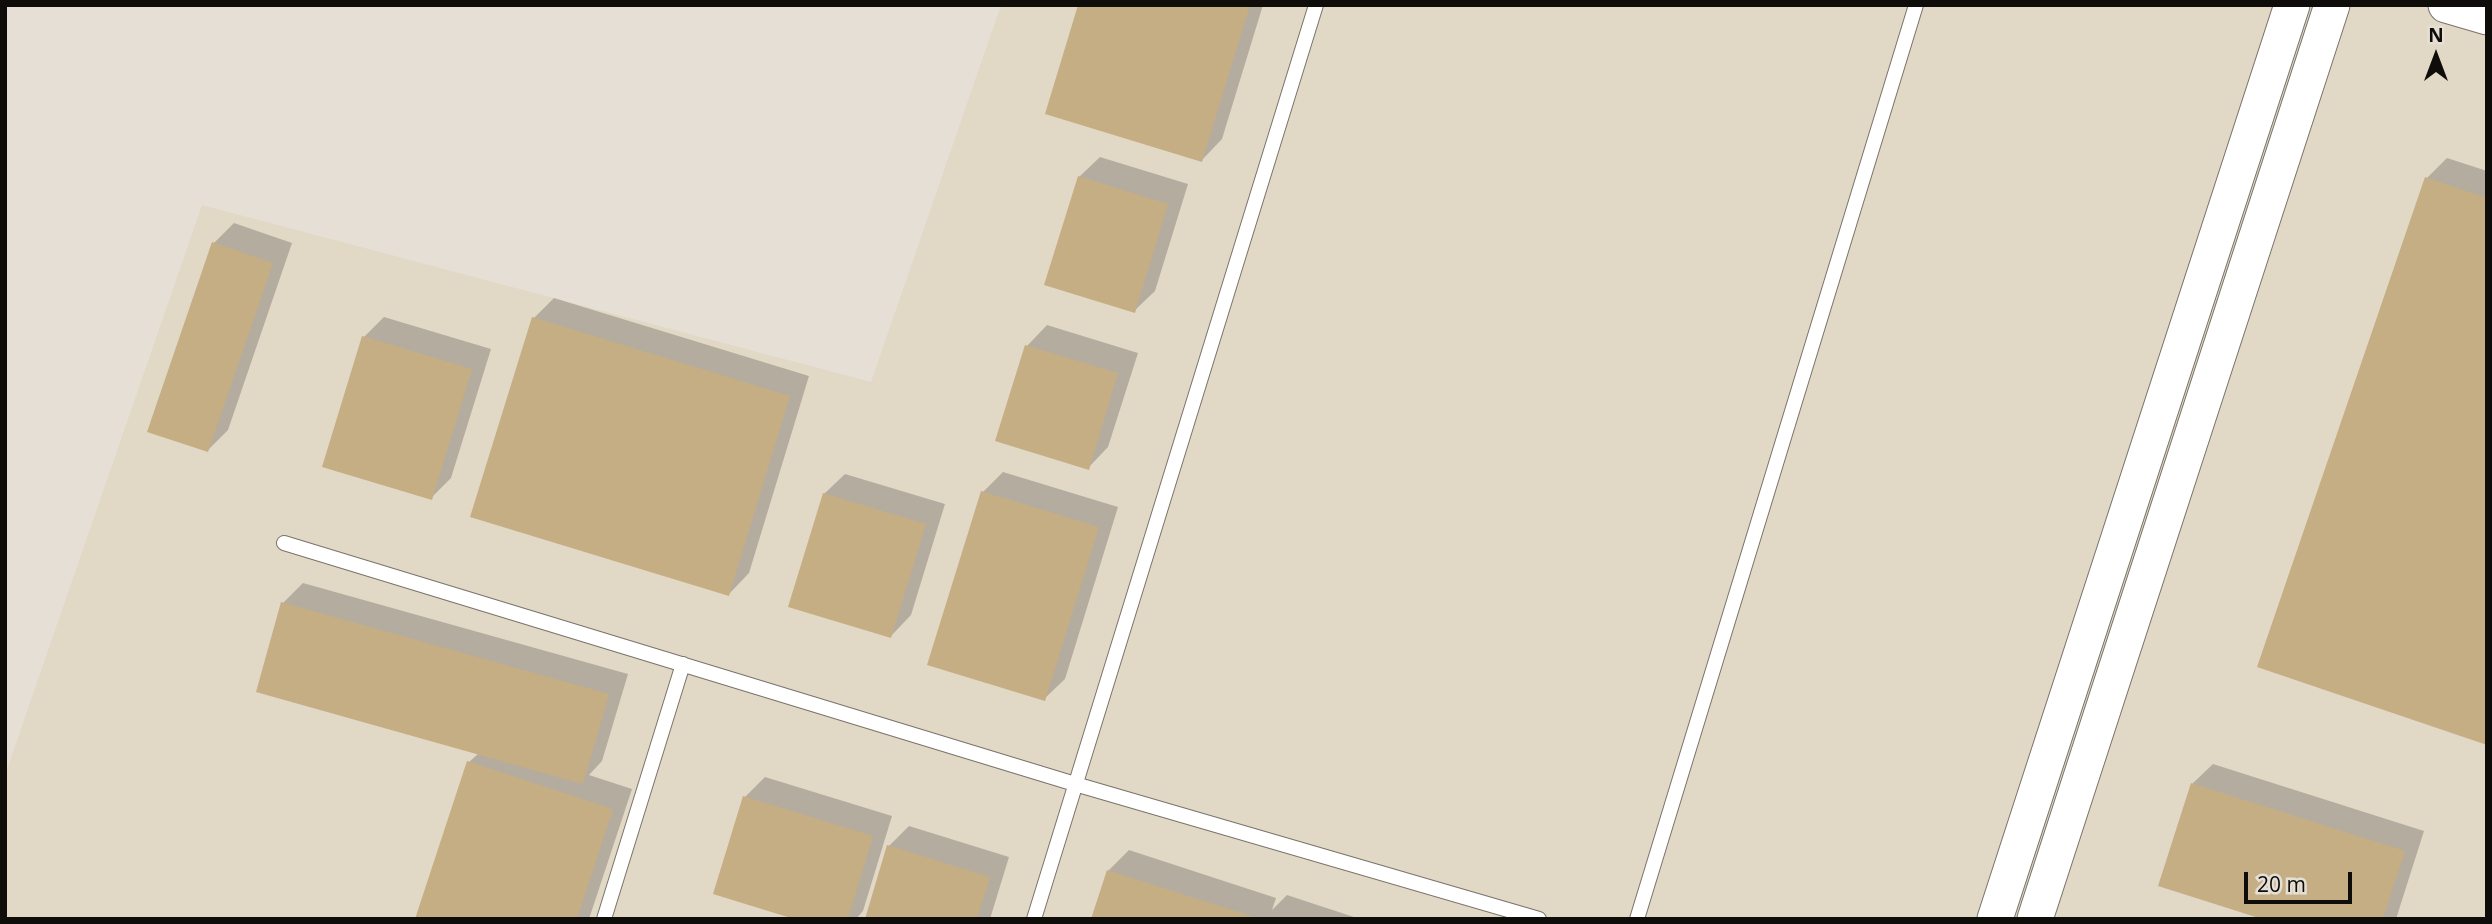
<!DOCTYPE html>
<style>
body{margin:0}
#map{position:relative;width:2492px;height:924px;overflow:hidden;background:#e5dfd5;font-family:"Open Sans",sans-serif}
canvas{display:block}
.frame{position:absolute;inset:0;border:7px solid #0f0d0a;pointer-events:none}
.north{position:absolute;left:2401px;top:21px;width:70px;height:70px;-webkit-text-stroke:5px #e5dfd5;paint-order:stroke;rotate:0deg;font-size:19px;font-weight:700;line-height:28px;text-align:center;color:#0f0d0a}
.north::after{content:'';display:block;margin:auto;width:24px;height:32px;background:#0f0d0a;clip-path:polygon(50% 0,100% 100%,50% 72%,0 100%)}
.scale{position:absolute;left:2244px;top:872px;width:108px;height:32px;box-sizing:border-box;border:4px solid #0f0d0a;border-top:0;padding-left:9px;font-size:21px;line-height:24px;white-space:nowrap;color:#0f0d0a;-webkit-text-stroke:5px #e5dfd5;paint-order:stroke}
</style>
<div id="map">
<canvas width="2492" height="924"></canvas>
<div class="frame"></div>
<div class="north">N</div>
<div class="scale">20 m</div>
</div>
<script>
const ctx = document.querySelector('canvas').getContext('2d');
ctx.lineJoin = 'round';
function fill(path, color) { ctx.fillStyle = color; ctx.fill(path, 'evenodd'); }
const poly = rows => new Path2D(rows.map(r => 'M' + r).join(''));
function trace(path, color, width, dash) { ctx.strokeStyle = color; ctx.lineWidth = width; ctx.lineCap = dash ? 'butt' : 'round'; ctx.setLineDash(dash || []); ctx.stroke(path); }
const built = poly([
 [1001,5,2487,5,2487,919,5,919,5,775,202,205,871,382]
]);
const shadow = poly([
 [1080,5,1263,5,1222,139,1202,160],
 [1100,157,1188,184,1155,291,1134,311,1079,177],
 [2447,158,2487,171,2487,743,2427,178],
 [234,223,292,243,228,430,208,450,214,243],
 [554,298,809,376,749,573,729,594,534,318],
 [384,317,491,349,451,478,431,498,364,337],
 [1047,325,1138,353,1108,447,1088,468,1027,346],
 [1003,472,1118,507,1065,679,1044,699,983,492],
 [845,474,945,504,911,615,891,636,824,494],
 [303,583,628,674,602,761,589,775,632,789,589,919,417,919,469,762,479,753,283,603],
 [2213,764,2424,831,2396,919,2268,919,2192,784],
 [765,777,892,816,863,911,856,919,800,919,745,797],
 [909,826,1009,857,990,919,867,919,889,846],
 [1129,850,1276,898,1272,910,1287,895,1360,919,1093,919,1109,870]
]);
const building = poly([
 [1078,5,1250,5,1202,162,1045,114],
 [1078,176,1168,204,1135,313,1044,285],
 [2425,177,2487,198,2487,745,2257,667],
 [212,242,273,263,208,452,147,432],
 [532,317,790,396,729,596,470,517],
 [362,336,472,369,432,500,322,467],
 [1025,345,1118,373,1089,470,995,441],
 [981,491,1099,527,1045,701,927,665],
 [823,493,926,524,891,638,788,607],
 [281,602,609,694,583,784,256,692],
 [467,761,613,809,577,919,415,919],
 [2191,783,2405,851,2383,919,2262,919,2158,886],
 [743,796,873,836,848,919,794,919,713,894],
 [887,845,990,877,977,919,865,919],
 [1107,870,1257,918,1257,919,1091,919]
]);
const service = poly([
 [284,543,1075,784,1539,919],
 [604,919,683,664],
 [1034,919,1316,5],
 [1637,919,1916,5]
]);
const tertiary = poly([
 [2446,5,2487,17],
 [1995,919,2292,5],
 [2035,919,2332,5]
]);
fill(built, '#e2d8c6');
fill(shadow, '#0003');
fill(building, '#c6ae84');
trace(service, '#79736a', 16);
trace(tertiary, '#79736a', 37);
trace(service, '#fff', 14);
trace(tertiary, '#fff', 35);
</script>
